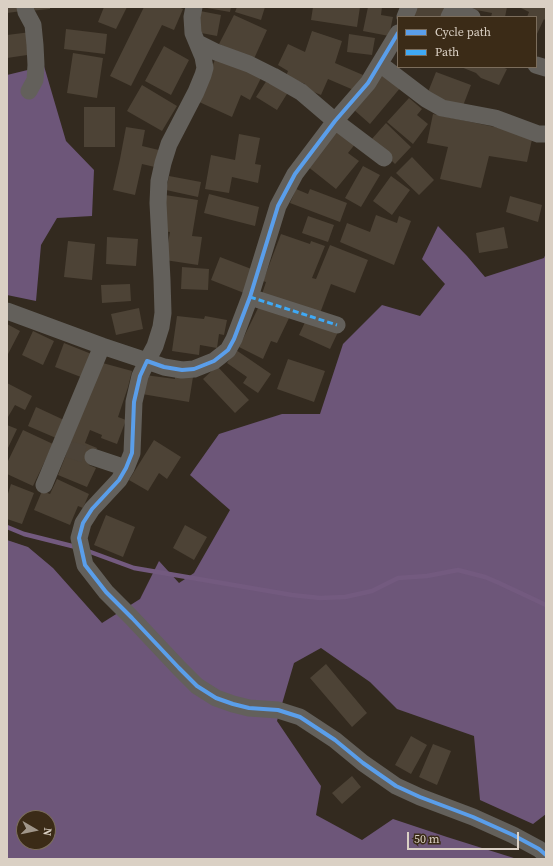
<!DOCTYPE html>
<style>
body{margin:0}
#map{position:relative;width:553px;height:866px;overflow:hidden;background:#332a1f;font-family:"Source Serif 4",serif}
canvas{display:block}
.frame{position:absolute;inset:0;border:8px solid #dad0c4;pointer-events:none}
.legend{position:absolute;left:397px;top:16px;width:140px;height:52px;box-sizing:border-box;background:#3b2b17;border:1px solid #7b6d5c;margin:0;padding:5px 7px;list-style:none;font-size:12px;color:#dad0c4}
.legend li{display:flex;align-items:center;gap:8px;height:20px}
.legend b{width:20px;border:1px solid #7b6d5c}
.north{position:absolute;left:16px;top:810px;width:40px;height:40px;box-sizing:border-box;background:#3b2b17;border:1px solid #7b6d5c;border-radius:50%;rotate:99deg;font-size:11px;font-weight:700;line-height:16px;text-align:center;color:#dad0c4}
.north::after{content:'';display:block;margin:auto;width:14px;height:18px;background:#a0968a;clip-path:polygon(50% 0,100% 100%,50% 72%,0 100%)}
.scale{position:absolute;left:407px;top:832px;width:112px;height:18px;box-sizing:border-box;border:2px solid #dad0c4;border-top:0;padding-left:5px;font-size:12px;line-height:14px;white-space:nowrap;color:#dad0c4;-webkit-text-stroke:3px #3b2b17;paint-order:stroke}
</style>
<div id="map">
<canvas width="553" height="866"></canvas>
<div class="frame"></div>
<ul class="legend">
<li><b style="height:5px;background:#5a9eea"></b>Cycle path</li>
<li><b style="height:5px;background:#3fa9f5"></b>Path</li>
</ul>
<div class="north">N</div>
<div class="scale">50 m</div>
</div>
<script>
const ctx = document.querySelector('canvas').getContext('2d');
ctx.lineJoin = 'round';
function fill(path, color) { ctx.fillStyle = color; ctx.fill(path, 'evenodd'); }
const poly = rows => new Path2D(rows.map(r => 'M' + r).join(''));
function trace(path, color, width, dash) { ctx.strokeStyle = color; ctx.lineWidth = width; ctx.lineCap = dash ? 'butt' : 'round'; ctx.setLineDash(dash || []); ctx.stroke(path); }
const forest = poly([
 [44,66,66,141,94,170,92,216,57,218,41,245,36,301,7,295,7,75],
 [438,226,467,256,485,277,544,258,546,253,546,814,533,824,480,800,474,736,397,709,370,682,321,648,294,663,277,721,321,786,316,815,362,840,393,819,447,837,517,859,7,859,7,540,28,547,53,568,102,623,140,599,159,561,179,583,194,573,230,510,190,475,219,434,282,414,320,414,343,344,382,305,420,316,445,284,422,259],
 [24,818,48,818,48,842,24,842]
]);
const stream = poly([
 [7,527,24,534,76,547],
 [85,550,134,568,292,595,320,598,345,597,372,591,398,578,427,576,458,570,485,577,497,582,546,605]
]);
const building = poly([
 [7,7,21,7,22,11,7,13],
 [29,7,50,7,50,9,29,11],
 [104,7,127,7,116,29,98,22],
 [144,7,178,7,183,9,174,30,162,25,131,86,110,76],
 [207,7,231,7,230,12,207,8],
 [237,7,265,7,261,20,235,12],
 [313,7,360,7,357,27,311,20],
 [368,7,382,7,381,15,393,17,389,36,363,31],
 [412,7,452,7,447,17,418,17,409,13],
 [471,7,507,7,505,17,491,17,492,13,471,9],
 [521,7,546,7,546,21,544,19,536,36,536,17,527,17,529,12,521,8],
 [200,11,221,15,217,36,196,32],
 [234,15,267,30,253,61,219,44],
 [66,29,107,34,105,54,64,49],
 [312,31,342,41,335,63,363,75,356,91,328,79,321,95,304,88,305,84,286,76,288,71,278,65,288,44,305,52],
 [31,32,34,54,7,58,7,35],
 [349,34,375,38,372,55,347,52],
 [164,46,189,60,171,95,145,81],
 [73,53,103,58,97,98,67,93],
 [218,53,262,76,250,100,241,95,232,117,197,101],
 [461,67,502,67,507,69,499,85,481,78,476,73],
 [383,72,401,87,370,124,353,109],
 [436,72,471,85,461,111,426,97],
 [269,77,290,89,277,110,256,97],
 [142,85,177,106,162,131,127,111],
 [409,98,422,109,417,115,428,124,413,144,387,122],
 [84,107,115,107,115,147,84,147],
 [433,114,533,135,527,162,489,156,481,188,440,179,448,147,427,143],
 [386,123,411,147,395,164,371,140],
 [126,127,145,130,142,146,163,151,159,168,142,164,135,195,113,190,120,159],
 [338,128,356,143,348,153,359,161,336,189,307,166],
 [239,134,260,138,255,164,261,165,258,183,232,177,229,193,205,189,211,155,235,160],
 [412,157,434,180,419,195,396,173],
 [363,166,380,175,361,207,345,198],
 [169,176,201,182,198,197,166,190],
 [391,176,410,190,392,215,373,201],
 [296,189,308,194,310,189,347,203,340,222,290,203],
 [209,194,259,207,255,226,204,213],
 [165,195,198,200,192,236,202,237,198,265,165,260,170,232,159,231],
 [510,196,542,205,538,222,506,212],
 [376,215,397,223,399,216,411,221,394,265,340,242,347,223,370,232],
 [308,216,334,225,328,242,302,233],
 [504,227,508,248,479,253,476,233],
 [281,234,310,244,311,241,325,246,312,278,316,279,330,245,368,260,355,293,331,284,319,316,261,297,266,282,263,281],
 [107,237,138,239,136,266,106,264],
 [68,241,95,244,92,280,64,277],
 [220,257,254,270,244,293,211,280],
 [182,267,209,269,208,290,181,289],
 [130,284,131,301,102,303,101,285],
 [261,302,290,316,277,343,271,341,263,359,239,347],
 [139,308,143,329,116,335,111,314],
 [177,316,204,319,205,316,227,320,224,335,219,334,217,348,200,345,199,355,172,351],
 [307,318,338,332,330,349,299,335],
 [7,324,20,331,7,356],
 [33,331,54,341,43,365,22,355],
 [64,343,94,355,86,379,55,367],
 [236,350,271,374,258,393,243,383,247,377,227,363],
 [288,359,325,371,314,402,277,389],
 [99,362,132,371,128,387,118,417,126,420,117,444,101,438,102,435,90,430,85,443,97,448,89,465,96,468,87,487,58,475,66,455],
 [217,366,249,400,235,413,203,379],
 [145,375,175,379,175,375,193,377,189,402,142,394],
 [7,383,32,396,25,410,15,405,8,417,7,417],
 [36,407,64,420,56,438,28,426],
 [7,425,17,429,7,450],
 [23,430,53,444,33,486,7,474,7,463],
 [154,440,181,457,167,479,159,473,148,491,129,480],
 [57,479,89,494,83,508,78,506,70,525,34,510,42,491,50,494],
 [11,484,34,493,22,524,7,519,7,497],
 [106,515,135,527,123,557,94,545],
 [185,525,207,537,194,560,173,548],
 [326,664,367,713,352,727,310,678],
 [411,736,427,745,411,774,395,765],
 [433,744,451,751,437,785,419,777],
 [352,776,361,787,342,804,332,793]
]);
const minorTunnel = poly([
 [68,449,93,457]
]);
const minor = poly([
 [25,7,26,12,33,25,35,45,36,65,35,80,29,91],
 [405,17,409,7],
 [449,17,451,13,455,10,472,17],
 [398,33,368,83,335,121,295,174,278,206,250,297,234,339,228,350,214,361,194,369,182,370,164,367,147,361,140,376,134,402,132,453,126,468,119,480,92,509,83,523,79,538,85,565,106,592,132,618,179,668,197,686,216,698,233,704,249,708,278,710,300,717,335,740,363,763,396,786,420,797,473,817,513,835,539,849,546,855],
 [198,43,216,52,249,64,273,76,301,92,335,121,384,158],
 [380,64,426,99,442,108,495,118,538,134,546,134],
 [536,65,546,68],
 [250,297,337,325],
 [7,311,102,346,147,361,155,346,161,327,163,313,162,280,158,203,159,181,163,163,169,144,196,92,203,75,205,68,203,57,193,33,192,17,194,7],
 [93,457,126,468],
 [44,485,102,346]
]);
const quiet = poly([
 [250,297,337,325]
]);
const cycleway = poly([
 [398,33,368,83,335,121,295,174,278,206,250,297,234,339,228,350,214,361,194,369,182,370,164,367,147,361,140,376,134,402,132,453,126,468,119,480,92,509,83,523,79,538,85,565,106,592,132,618,179,668,197,686,216,698,233,704,249,708,278,710,300,717,335,740,363,763,396,786,420,797,473,817,513,835,539,849,546,855]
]);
fill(forest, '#6d5679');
trace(stream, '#735a7f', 4.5);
fill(building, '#4d4336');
trace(minorTunnel, '#4c4338', 17, [17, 8]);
trace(minor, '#63605b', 17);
trace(quiet, '#3fa9f5', 3, [6, 3]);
trace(cycleway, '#5a9eea', 4);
</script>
